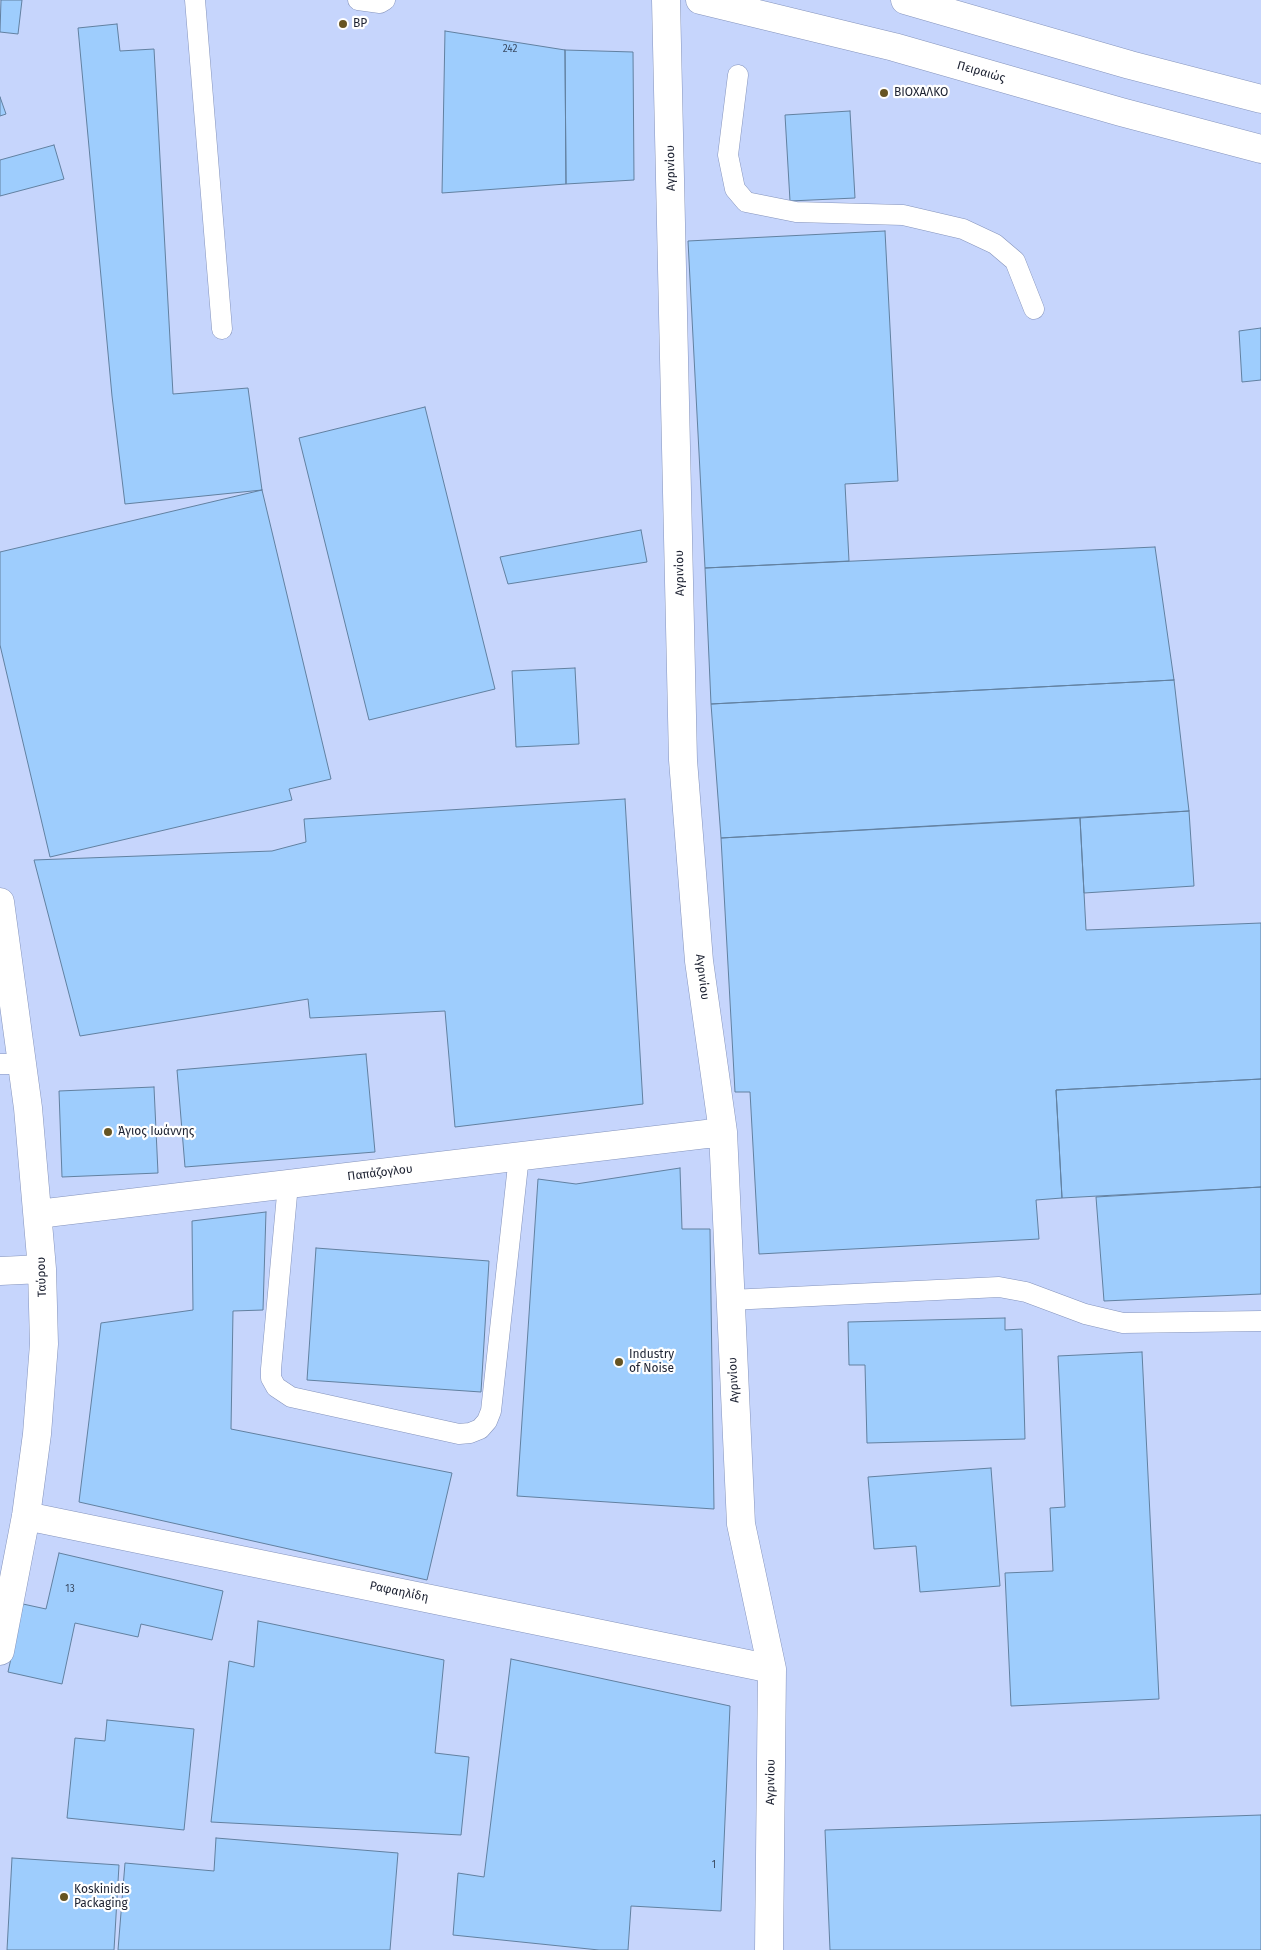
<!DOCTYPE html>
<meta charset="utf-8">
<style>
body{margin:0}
canvas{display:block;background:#d5def8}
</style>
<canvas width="1261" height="1950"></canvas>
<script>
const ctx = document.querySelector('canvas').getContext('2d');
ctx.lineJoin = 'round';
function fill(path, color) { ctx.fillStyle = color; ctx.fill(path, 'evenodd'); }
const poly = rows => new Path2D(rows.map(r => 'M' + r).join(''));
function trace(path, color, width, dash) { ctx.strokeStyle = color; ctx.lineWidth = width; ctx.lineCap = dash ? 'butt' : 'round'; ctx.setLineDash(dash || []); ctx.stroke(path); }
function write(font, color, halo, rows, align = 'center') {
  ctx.font = font + ' "Fira Sans",sans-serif'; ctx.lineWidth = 4.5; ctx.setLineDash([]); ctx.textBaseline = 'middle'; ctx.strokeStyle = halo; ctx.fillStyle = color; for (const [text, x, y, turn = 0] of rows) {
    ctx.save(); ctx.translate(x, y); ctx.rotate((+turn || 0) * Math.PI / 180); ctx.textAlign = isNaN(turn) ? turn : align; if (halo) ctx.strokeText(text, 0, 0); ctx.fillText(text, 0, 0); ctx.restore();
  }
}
const built = poly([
 [0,0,1261,0,1261,1950,0,1950]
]);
const building = poly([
 [1,0,22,0,18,34,0,32,1,0],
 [117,24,120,51,154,49,173,394,248,388,262,490,125,504,112,396,78,28,117,24],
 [445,31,565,50,566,184,442,193,445,31],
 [565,50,633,52,634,180,566,184,565,50],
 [0,97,6,114,0,116,0,97],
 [850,111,855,198,790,201,785,115,850,111],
 [54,145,64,179,0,196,0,160,54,145],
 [885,231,898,481,845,484,849,561,705,568,688,241,885,231],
 [1261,328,1261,380,1242,382,1239,331,1261,328],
 [425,407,495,689,369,720,299,438,425,407],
 [262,490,331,779,289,789,292,800,50,857,0,645,0,552,262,490],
 [641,530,647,562,508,584,500,557,641,530],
 [1155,547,1174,680,711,704,705,568,1155,547],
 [575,668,579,744,516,747,512,671,575,668],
 [1174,680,1189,811,721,838,711,704,1174,680],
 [625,799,643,1104,455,1127,445,1011,310,1018,308,999,80,1036,34,860,272,851,306,842,304,819,625,799],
 [1189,811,1194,886,1084,893,1080,818,1189,811],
 [1080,818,1086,930,1261,923,1261,1079,1056,1090,1062,1198,1036,1200,1039,1239,759,1254,750,1092,735,1092,721,838,1080,818],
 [366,1054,375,1152,185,1167,177,1070,366,1054],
 [1261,1079,1261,1187,1062,1198,1056,1090,1261,1079],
 [154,1087,158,1173,62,1177,59,1091,154,1087],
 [680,1168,682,1229,710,1229,714,1509,517,1496,538,1179,576,1184,680,1168],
 [1261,1187,1261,1294,1104,1301,1096,1197,1261,1187],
 [266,1212,263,1310,233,1311,231,1429,452,1473,427,1580,79,1502,101,1323,193,1310,192,1221,266,1212],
 [316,1248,489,1261,481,1392,307,1380,316,1248],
 [1005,1318,1005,1330,1022,1329,1025,1439,867,1443,865,1365,849,1365,848,1322,1005,1318],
 [1142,1352,1159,1699,1011,1706,1005,1573,1053,1571,1050,1508,1065,1507,1058,1356,1142,1352],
 [991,1468,1000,1586,920,1592,916,1546,874,1549,868,1477,991,1468],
 [59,1553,223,1591,212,1640,141,1624,138,1637,75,1623,62,1684,8,1672,23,1604,46,1609,59,1553],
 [258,1621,444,1660,435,1753,469,1757,461,1835,211,1822,229,1661,254,1667,258,1621],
 [511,1659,730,1706,721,1911,631,1906,628,1950,599,1950,453,1935,458,1873,484,1877,511,1659],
 [107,1720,194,1729,184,1830,67,1818,75,1738,105,1741,107,1720],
 [1261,1815,1261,1950,830,1950,825,1830,1261,1815],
 [216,1838,398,1853,390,1950,118,1950,125,1863,214,1871,216,1838],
 [12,1858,119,1865,114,1950,7,1950,12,1858]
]);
const service = poly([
 [195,0,222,329],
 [358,0,380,3,385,0],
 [738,75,728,155,735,189,746,202,796,212,903,215,963,229,995,244,1015,261,1034,309],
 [0,1064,22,1064],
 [288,1184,271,1369,271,1378,276,1387,291,1397,459,1434,470,1433,480,1429,487,1421,491,1411,519,1156],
 [730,1300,999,1287,1026,1292,1085,1314,1123,1323,1261,1321]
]);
const minor = poly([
 [666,0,683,760,699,961,723,1132,741,1524,772,1669,769,1950],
 [0,902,28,1108,42,1269,44,1344,37,1434,26,1516,0,1651],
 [38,1214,723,1132],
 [0,1271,42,1269],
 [26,1516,772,1669]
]);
const primary = poly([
 [700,0,894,47,1121,112,1261,149],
 [905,0,1130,65,1261,99]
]);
const markers = [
 [343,24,5,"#665422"],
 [884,93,5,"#665422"],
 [108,1132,5,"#665422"],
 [619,1362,5,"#665422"],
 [64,1897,5,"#665422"]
];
const numberNames = [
 ["242",510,49],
 ["13",70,1589],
 ["1",714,1865]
];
const poiNames = [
 ["BP",353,24],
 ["ΒΙΟΧΑΛΚΟ",894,93],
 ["Άγιος Ιωάννης",118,1132],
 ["Industry",629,1355],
 ["of Noise",629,1369],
 ["Koskinidis",74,1890],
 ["Packaging",74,1904]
];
const streetNames = [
 ["Πειραιώς",981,72,16],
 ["Αγρινίου",671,168,-91],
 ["Αγρινίου",680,573,-91],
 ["Αγρινίου",702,977,83],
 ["Παπάζογλου",380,1173,-7],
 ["Ταύρου",42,1277,-92],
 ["Αγρινίου",734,1380,-93],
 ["Ραφαηλίδη",399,1592,12],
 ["Αγρινίου",771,1782,-89]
];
fill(built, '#c6d5fc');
fill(building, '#9ecdfd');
trace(building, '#6281a1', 1);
trace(service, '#8594bc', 21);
trace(minor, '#8594bc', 29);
trace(primary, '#8594bc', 29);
trace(service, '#fff', 20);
trace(minor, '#fff', 28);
trace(primary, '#fff', 28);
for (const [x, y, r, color] of markers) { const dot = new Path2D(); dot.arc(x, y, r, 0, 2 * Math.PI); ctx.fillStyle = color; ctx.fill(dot); trace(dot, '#fff', 2); }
write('10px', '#3c4c64', null, numberNames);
write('12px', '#1c2131', '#fff', poiNames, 'left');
write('12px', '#1c2131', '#fff', streetNames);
</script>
